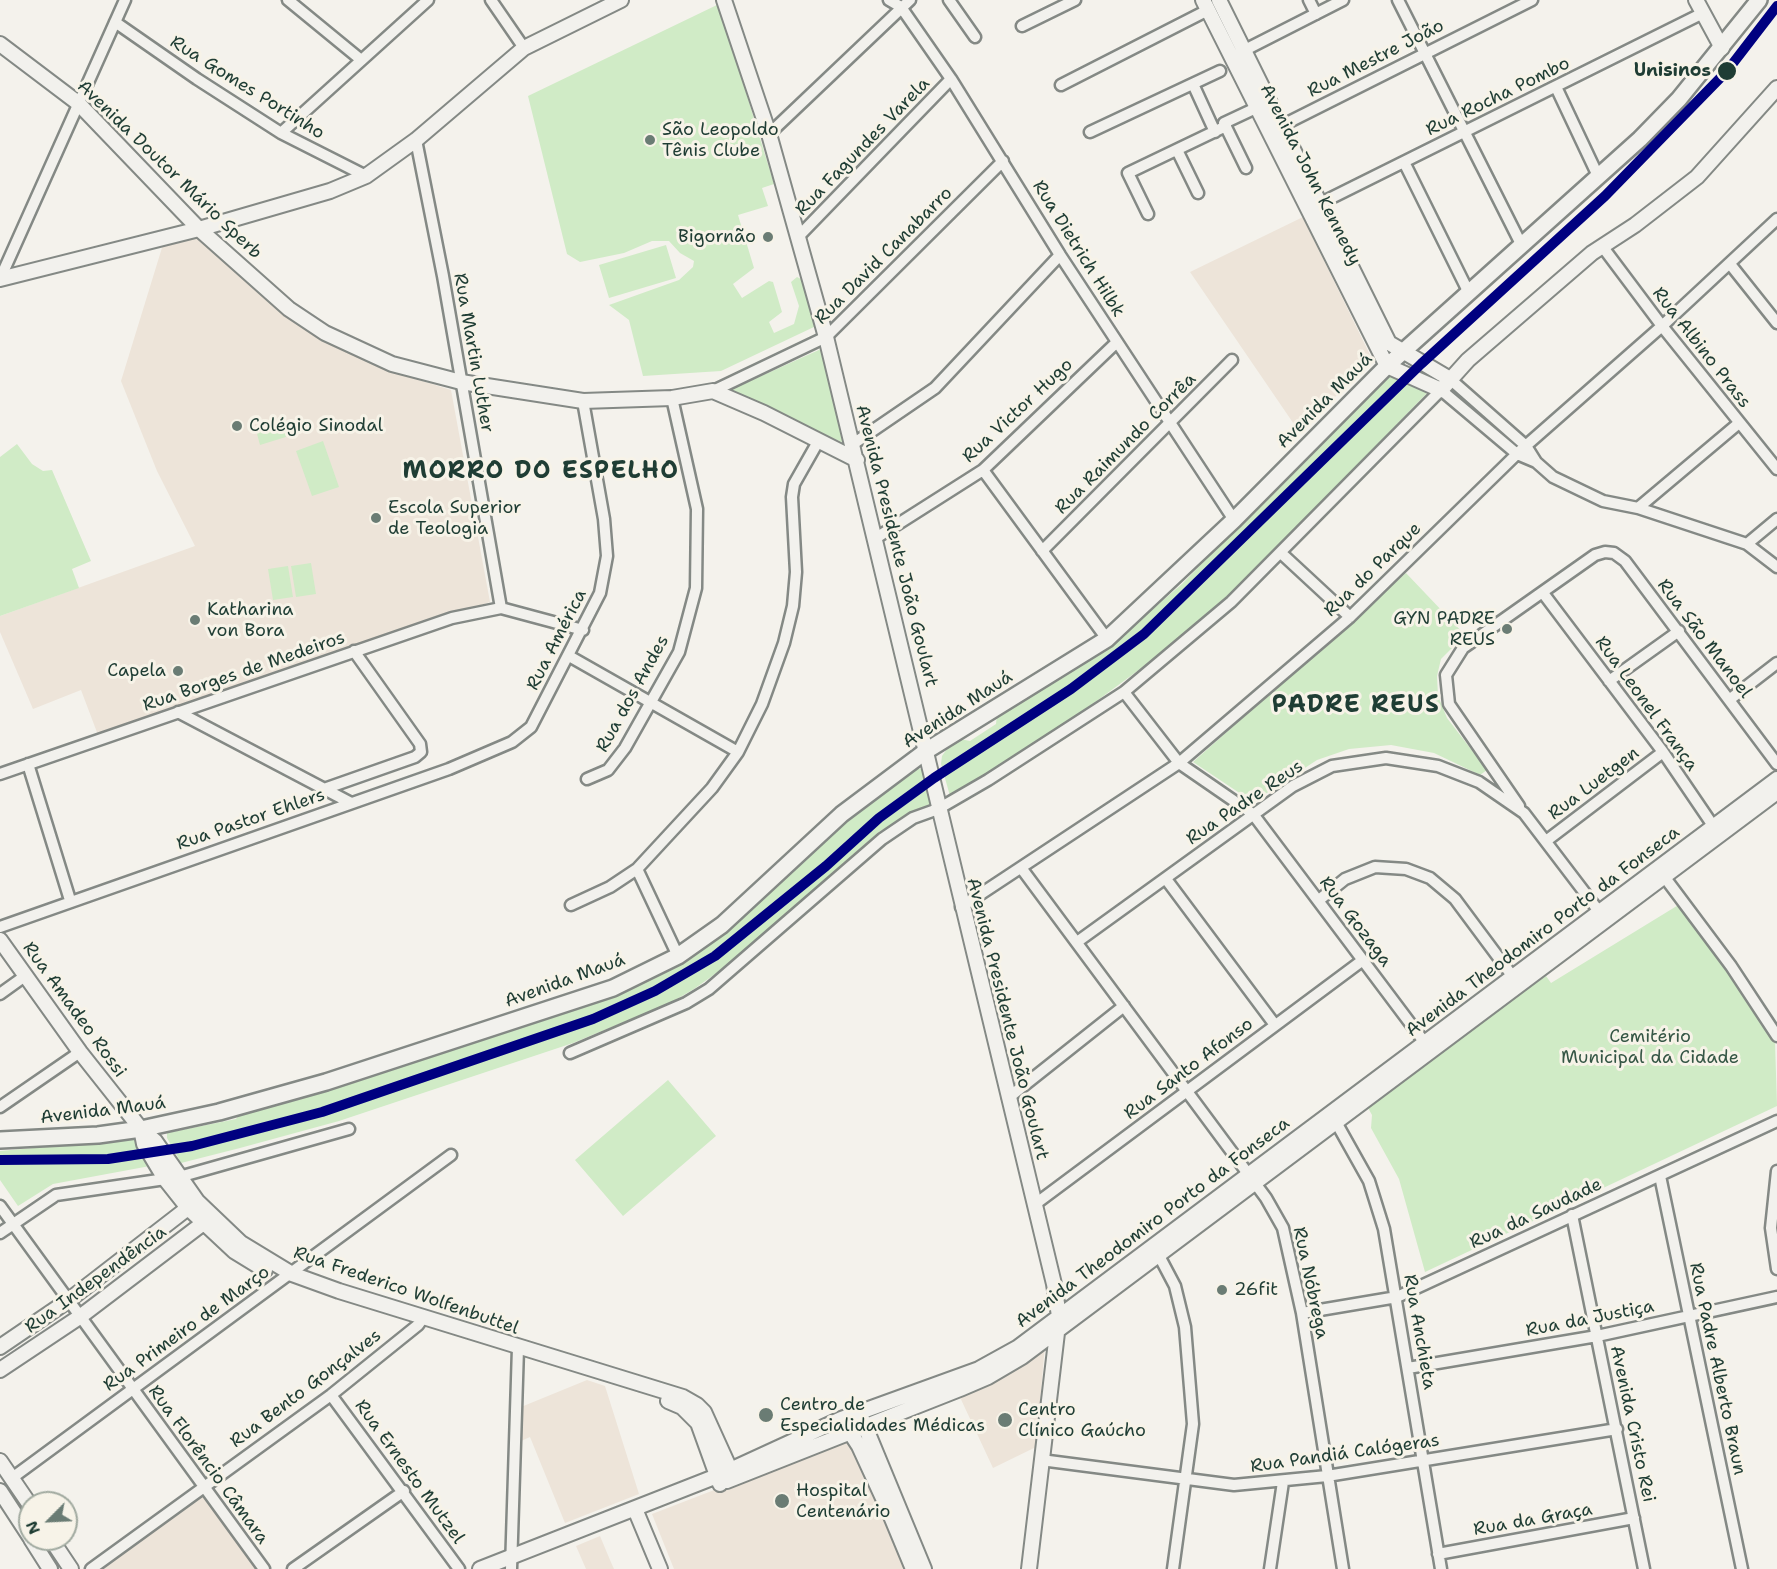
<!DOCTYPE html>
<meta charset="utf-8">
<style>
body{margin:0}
#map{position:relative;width:1777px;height:1569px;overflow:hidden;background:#f4f2ec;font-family:"Shantell Sans",sans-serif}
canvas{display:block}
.north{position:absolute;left:18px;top:1491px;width:60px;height:60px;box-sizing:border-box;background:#f7f3e8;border:2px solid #a1aaa0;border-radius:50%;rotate:246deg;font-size:16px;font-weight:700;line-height:24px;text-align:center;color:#1f3d34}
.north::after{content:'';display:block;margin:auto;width:21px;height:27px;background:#6a7c74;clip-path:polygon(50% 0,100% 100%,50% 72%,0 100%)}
</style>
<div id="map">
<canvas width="1777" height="1569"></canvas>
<div class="north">N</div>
</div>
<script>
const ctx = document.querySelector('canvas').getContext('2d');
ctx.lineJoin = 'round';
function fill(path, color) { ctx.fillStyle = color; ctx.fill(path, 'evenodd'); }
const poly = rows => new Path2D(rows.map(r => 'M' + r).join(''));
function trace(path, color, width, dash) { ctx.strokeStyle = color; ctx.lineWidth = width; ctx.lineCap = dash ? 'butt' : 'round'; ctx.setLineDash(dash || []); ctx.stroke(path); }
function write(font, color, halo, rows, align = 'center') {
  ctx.font = font + ' "Shantell Sans",sans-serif'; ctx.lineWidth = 6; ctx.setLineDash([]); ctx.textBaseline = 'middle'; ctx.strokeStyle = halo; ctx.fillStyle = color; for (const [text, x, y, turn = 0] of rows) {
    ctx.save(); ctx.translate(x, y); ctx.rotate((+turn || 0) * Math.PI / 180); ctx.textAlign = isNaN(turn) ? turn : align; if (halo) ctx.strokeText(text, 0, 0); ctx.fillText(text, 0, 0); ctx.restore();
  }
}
const built = poly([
 [1303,217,1372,359,1300,433,1190,272],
 [199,230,304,327,385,369,451,390,490,602,98,735,81,690,33,709,0,632,0,616,195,546,157,471,121,381,165,238],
 [1045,1345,1036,1447,993,1468,958,1393],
 [587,1380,605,1386,639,1494,565,1523,530,1437,521,1441,521,1407],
 [844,1440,857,1449,907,1569,674,1569,652,1514],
 [204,1491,260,1569,96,1569],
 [600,1536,610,1560,614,1569,586,1569,576,1546]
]);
const green = poly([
 [719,4,774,184,762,188,768,206,738,215,754,268,733,284,742,298,769,281,773,282,782,312,769,322,774,333,794,324,799,306,791,282,797,277,801,279,816,326,721,371,643,376,629,320,609,305,679,280,693,267,694,261,680,253,669,241,652,241,624,253,580,262,567,254,528,96],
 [666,245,676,278,609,298,599,265],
 [821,349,846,444,728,391],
 [1392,372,1429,391,1252,574,1166,650,1098,700,1024,751,950,796,941,764,942,756,949,746,960,739,970,741,996,724,997,714,1091,659,1127,631,1182,584,1386,374],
 [284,421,289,436,260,445,256,430],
 [323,441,339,487,312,496,296,451],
 [17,444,32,464,43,471,52,470,91,561,72,569,79,588,0,616,0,457],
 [311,563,316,594,296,597,291,566],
 [288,566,293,597,273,600,268,569],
 [1406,573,1465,635,1441,659,1437,676,1438,696,1447,718,1487,770,1480,775,1434,753,1391,745,1349,749,1317,760,1253,802,1193,762],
 [915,769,922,769,931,804,880,831,725,967,694,989,670,1003,573,1043,339,1121,240,1148,181,1163,167,1138,167,1133,236,1119,239,1115,301,1099,628,990,631,984,714,937,759,902,847,819],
 [1680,904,1775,1042,1777,1106,1425,1272,1399,1179,1371,1128,1372,1115,1367,1106,1437,1051,1546,976,1551,983],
 [668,1080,716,1136,623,1216,575,1160],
 [134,1139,150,1166,53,1184,18,1206,0,1180,0,1151]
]);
const street = poly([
 [288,0,360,59],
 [491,0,524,48],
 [889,0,901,7,951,79,1060,255,1234,520],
 [949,0,975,37],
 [1309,0,1316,14],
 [1398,0,1521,244],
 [115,22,197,79,281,133,366,176],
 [1022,26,1075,0],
 [1239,53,1343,0],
 [1193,84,1215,132],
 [1061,85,1208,10],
 [1556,87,1599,178],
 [1277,128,1532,0],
 [1090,132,1220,71],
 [281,133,428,0],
 [769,134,910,0],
 [416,140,443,276,501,608],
 [1177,150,1198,193],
 [1404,162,1469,293],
 [1246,168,1224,123,1256,108],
 [1313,207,1703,13],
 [1148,214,1128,173,1226,126],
 [798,237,951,79],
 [1602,246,1662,326,1777,469],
 [1730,264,1777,323],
 [0,279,125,0],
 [1450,379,1526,446,1536,462,1553,477,1603,501,1638,508,1747,544,1777,567],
 [713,391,826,337,1003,161],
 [853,444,935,388,1060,255],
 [983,470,1107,639],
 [1638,508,1739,423],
 [876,538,983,470,1117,342],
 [1747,544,1777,519],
 [1042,551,1232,360],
 [1281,553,1350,617],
 [1543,593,1663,752,1718,833],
 [569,656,738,752],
 [1609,681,1679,631],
 [1124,692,1179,763,1253,814,1428,1047],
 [1729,700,1777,663],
 [178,712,351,803],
 [28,764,70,900],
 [0,774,452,618,501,608,583,630],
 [587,779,608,770,625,748,679,652,696,588,697,509,672,398],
 [324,789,415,757,421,752,420,744,354,651],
 [1519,806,1449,704,1446,675,1463,648,1595,555,1605,552,1614,553,1625,561,1777,764],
 [1546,841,1663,752],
 [637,869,678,956],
 [1022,869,1266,1198,1283,1228,1302,1313,1343,1569],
 [1660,871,1731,966,1777,1036],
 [1166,879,1275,1025],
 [1319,900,1345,879,1375,867,1406,869,1430,878,1455,899,1516,981],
 [571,905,610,887,637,869,712,788,738,752,762,704,784,643,793,606,796,572,792,497,794,484,819,440],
 [961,907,1179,763,1350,617,1521,450,1662,326,1777,219],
 [0,927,449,769,512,742,531,727,600,593,607,556,604,519,583,401],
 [1077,942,1293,786,1332,766,1386,758,1438,766,1479,782,1524,813,1604,918],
 [0,994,25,976],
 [570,1053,686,1003,709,989,882,839,913,818,938,809,988,780,1124,692,1231,602,1441,390,1517,454,1536,462],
 [1008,1098,1124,1006],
 [0,1107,80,1052],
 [1332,1115,1369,1181,1384,1229,1441,1569],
 [1777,1171,1771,1228,1777,1269],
 [1660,1176,1742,1569],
 [1034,1205,1363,960],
 [0,1206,264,1569],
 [1572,1215,1644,1569],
 [0,1233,56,1195,179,1177,349,1129],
 [1156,1250,1175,1286,1185,1327,1193,1424,1173,1569],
 [1302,1313,1397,1297,1777,1121],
 [1408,1368,1597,1336,1777,1297],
 [331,1395,459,1569],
 [1041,1460,1234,1485,1327,1476,1617,1429],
 [12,1478,451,1155],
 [1438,1554,1634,1518],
 [91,1569,331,1395,418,1325,423,1318],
 [293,1569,404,1491],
 [511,1569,518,1348],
 [1270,1569,1283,1482]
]);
const secondary = poly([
 [724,0,769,134,826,337,1054,1284,1059,1316,1029,1569],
 [1203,0,1387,366,1441,390,1468,360,1592,253,1635,225,1697,177,1777,88],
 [1219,0,1389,343,1450,379],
 [1696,0,1722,48],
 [0,44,78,103,199,229,289,309,325,333,392,364,461,382,583,401,672,398,713,391,764,413,857,460],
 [0,279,199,229,330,191,366,176,416,140,524,48,621,0],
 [0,940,80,1052,141,1129,155,1141,197,1201,241,1243,292,1274,339,1291,683,1397,697,1405,704,1412,733,1476],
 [141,1129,144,1144,165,1179,188,1208,234,1251,265,1270],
 [0,1347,69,1300,193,1204],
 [0,1370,81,1316,210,1218],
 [668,1401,682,1407,698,1423,720,1484],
 [862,1419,924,1569],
 [846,1426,859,1446,888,1509,913,1569],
 [0,1461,30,1505],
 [727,1481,960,1389,988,1377,1022,1357,1777,792],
 [0,1491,30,1537],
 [635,1509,660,1569],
 [31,1539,50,1569],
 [51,1539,71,1569],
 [480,1569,717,1476,841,1419,979,1369,1017,1348,1777,779]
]);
const primary = poly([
 [0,1140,98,1135,141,1129,219,1112,326,1082,613,988,678,956,722,925,842,814,926,751,1107,639,1234,520,1387,366,1640,139,1679,99,1759,0]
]);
const metro1 = poly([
 [0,1160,108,1159,192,1146,322,1112,593,1019,655,991,715,956,826,866,879,818,934,778,1071,689,1144,634,1421,364,1605,196,1727,71,1777,6]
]);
const markers = [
 [1727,71,10,"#1f3d34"],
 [650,140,6,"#6a7c74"],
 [768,237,6,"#6a7c74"],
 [237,426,6,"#6a7c74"],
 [376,518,6,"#6a7c74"],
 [195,620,6,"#6a7c74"],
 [1507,629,6,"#6a7c74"],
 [178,671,6,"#6a7c74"],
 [1222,1290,6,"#6a7c74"],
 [766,1415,8,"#6a7c74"],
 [1005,1420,8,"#6a7c74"],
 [782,1501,8,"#6a7c74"]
];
const streetNames = [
 ["Rua Mestre João",1376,59,-27],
 ["Rua Gomes Portinho",247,88,32],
 ["Rua Rocha Pombo",1498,97,-26],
 ["Rua Fagundes Varela",863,147,-46],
 ["Avenida Doutor Mário Sperb",169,170,44],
 ["Avenida John Kennedy",1310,175,63],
 ["Rua Dietrich Hilbk",1078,249,58],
 ["Rua David Canabarro",884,256,-45],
 ["Rua Albino Prass",1701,348,52],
 ["Rua Martin Luther",473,353,80],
 ["Avenida Mauá",1325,401,-45],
 ["Rua Victor Hugo",1018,411,-43],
 ["Rua Raimundo Corrêa",1126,444,-45],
 ["Avenida Presidente João Goulart",896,546,76],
 ["Rua do Parque",1373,570,-44],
 ["Rua São Manoel",1704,639,53],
 ["Rua América",557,640,-63],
 ["Rua Borges de Medeiros",244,672,-19],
 ["Rua dos Andes",633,694,-61],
 ["Rua Leonel França",1646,704,54],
 ["Avenida Mauá",958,710,-33],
 ["Rua Luetgen",1594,784,-37],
 ["Rua Padre Reus",1245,803,-34],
 ["Rua Pastor Ehlers",251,820,-19],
 ["Rua Gozaga",1355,922,53],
 ["Avenida Theodomiro Porto da Fonseca",1543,932,-37],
 ["Avenida Mauá",565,981,-20],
 ["Rua Amadeo Rossi",74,1010,54],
 ["Avenida Presidente João Goulart",1007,1019,76],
 ["Rua Santo Afonso",1189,1069,-37],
 ["Avenida Mauá",103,1111,-7],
 ["Rua da Saudade",1536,1214,-25],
 ["Avenida Theodomiro Porto da Fonseca",1153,1223,-37],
 ["Rua Independência",96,1280,-36],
 ["Rua Nóbrega",1310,1283,78],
 ["Rua Frederico Wolfenbuttel",406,1291,19],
 ["Rua da Justiça",1590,1319,-11],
 ["Rua Primeiro de Março",187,1329,-36],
 ["Rua Anchieta",1419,1332,80],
 ["Rua Padre Alberto Braun",1717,1369,78],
 ["Rua Bento Gonçalves",306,1389,-37],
 ["Avenida Cristo Rei",1632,1424,78],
 ["Rua Pandiá Calógeras",1345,1454,-8],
 ["Rua Florêncio Câmara",208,1465,54],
 ["Rua Ernesto Mutzel",409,1472,54],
 ["Rua da Graça",1533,1520,-10]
];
const stopNames = [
 ["Unisinos",1711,71]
];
const poiNames = [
 ["São Leopoldo",662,130],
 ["Tênis Clube",662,151],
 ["Bigornão",756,237,"right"],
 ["Colégio Sinodal",249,426],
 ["Escola Superior",388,508],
 ["de Teologia",388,529],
 ["Katharina",207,610],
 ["von Bora",207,631],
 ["GYN PADRE",1495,619,"right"],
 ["REUS",1495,640,"right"],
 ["Capela",166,671,"right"],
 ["26fit",1234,1290],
 ["Centro de",780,1405],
 ["Especialidades Médicas",780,1426],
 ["Centro",1018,1410],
 ["Clínico Gaúcho",1018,1431],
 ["Hospital",796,1491],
 ["Centenário",796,1512]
];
const parkNames = [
 ["Cemitério",1650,1037],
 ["Municipal da Cidade",1650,1058]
];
const districtNames = [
 ["MORRO DO ESPELHO",541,472],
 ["PADRE REUS",1356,706]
];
fill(built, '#ede4d9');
fill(green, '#d0ebc6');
trace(street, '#848985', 15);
trace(secondary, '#848985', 18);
trace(primary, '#848985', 20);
trace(street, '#f2f1ed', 10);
trace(secondary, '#f2f1ed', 14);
trace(primary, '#f2f1ed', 15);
trace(metro1, '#000080', 10);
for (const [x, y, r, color] of markers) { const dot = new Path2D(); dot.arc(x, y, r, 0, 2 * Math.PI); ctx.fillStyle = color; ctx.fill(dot); trace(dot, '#f7f3e8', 2); }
write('18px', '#1f3d34', '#f7f3e8', streetNames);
write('bold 18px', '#1f3d34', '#f7f3e8', stopNames, 'right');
write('18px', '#1f3d34', '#f7f3e8', poiNames, 'left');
write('18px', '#355645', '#f7f3e8', parkNames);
ctx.letterSpacing = '1.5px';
write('bold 24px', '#1f3d34', '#f7f3e8', districtNames);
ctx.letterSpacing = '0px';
</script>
